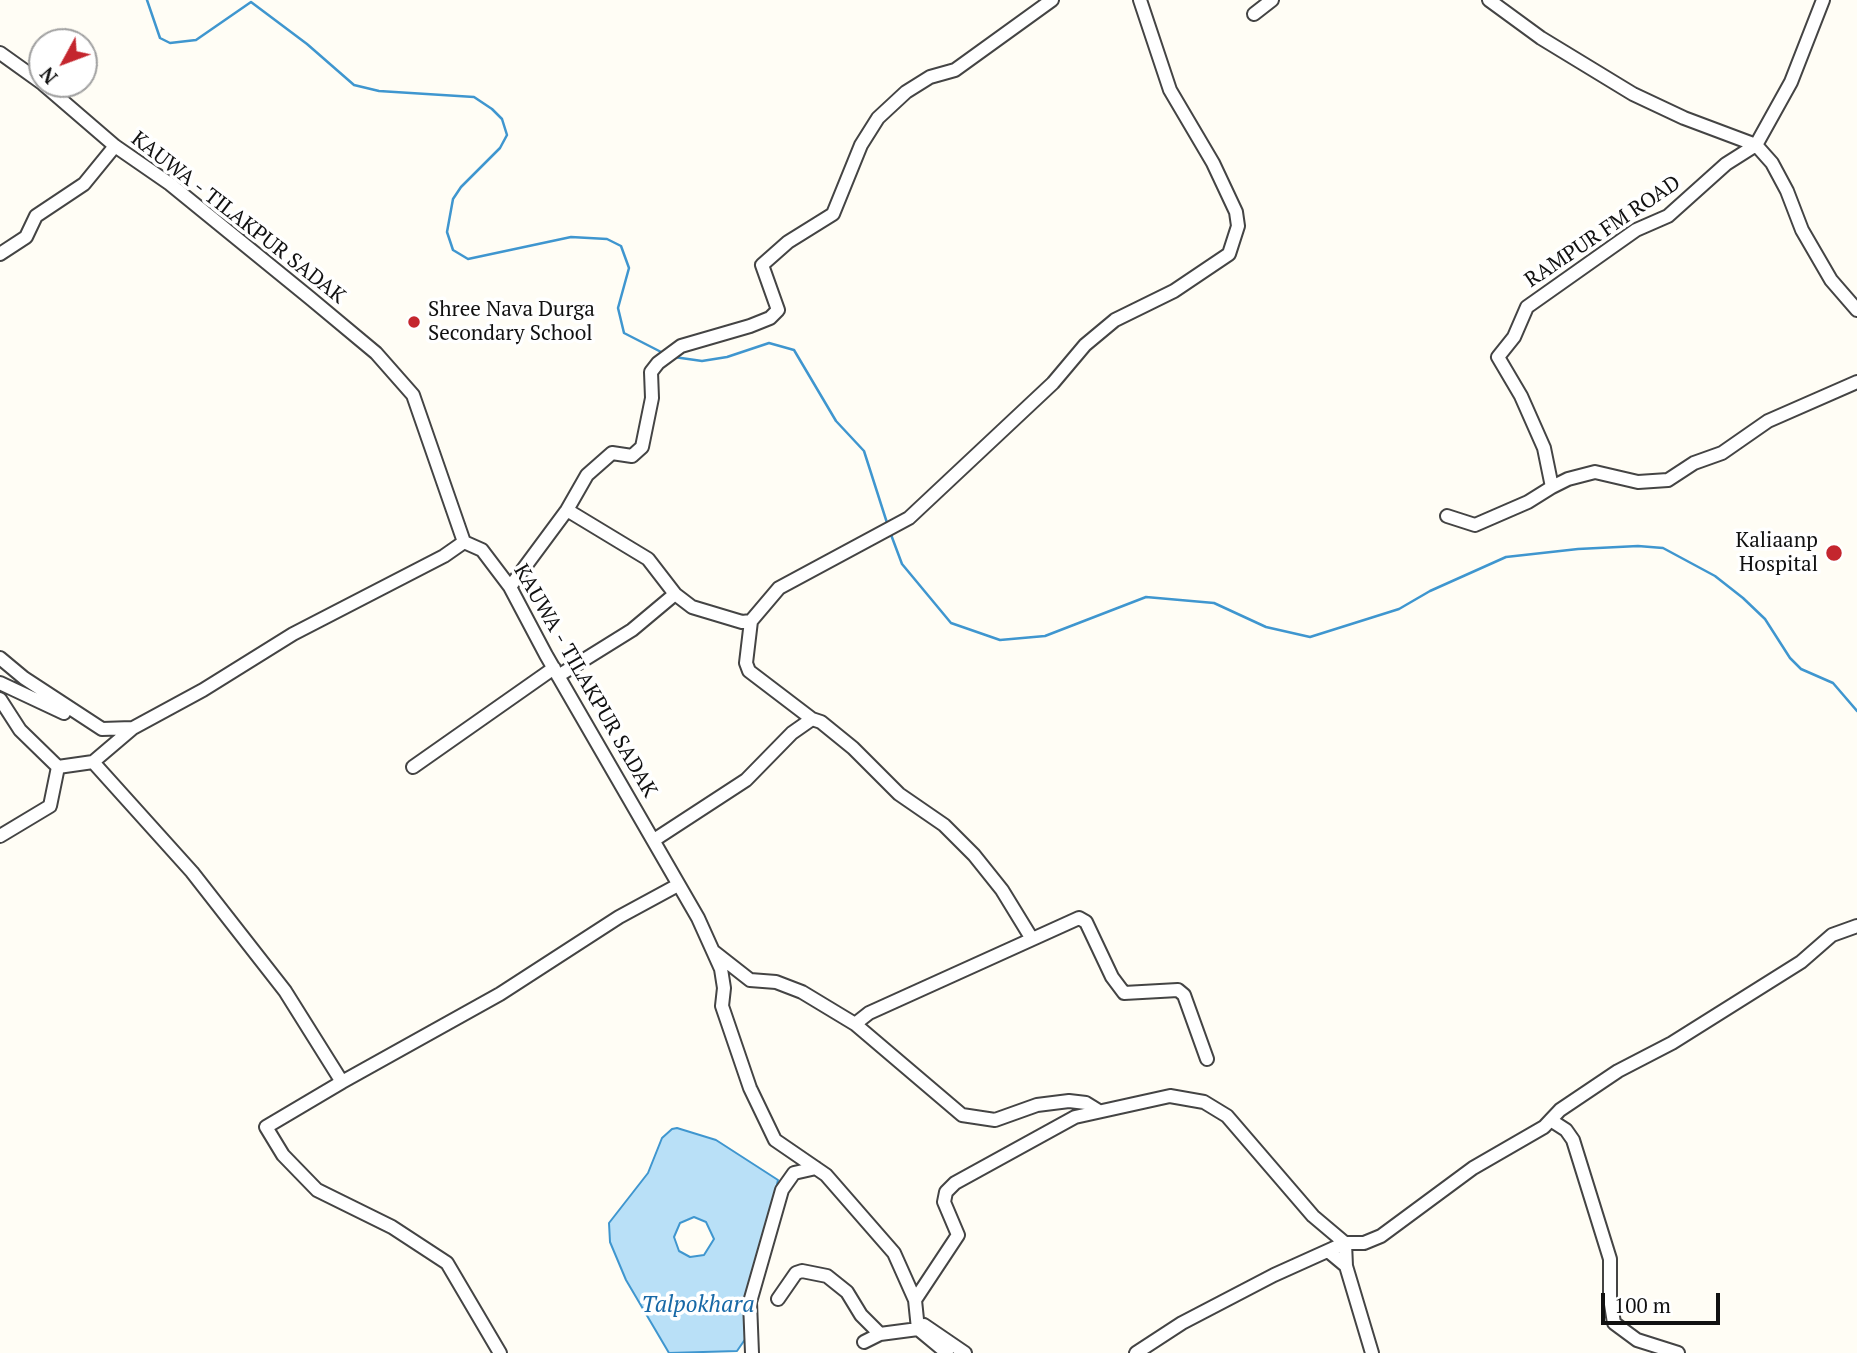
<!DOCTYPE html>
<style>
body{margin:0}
#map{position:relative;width:1857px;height:1353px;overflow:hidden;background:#fffdf5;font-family:"PT Serif",serif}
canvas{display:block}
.north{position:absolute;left:28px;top:28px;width:70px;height:70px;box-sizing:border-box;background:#fff;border:2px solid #a0a0a0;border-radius:50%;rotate:229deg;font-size:19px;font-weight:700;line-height:28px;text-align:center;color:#111}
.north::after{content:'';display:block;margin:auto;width:24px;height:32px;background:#c4262e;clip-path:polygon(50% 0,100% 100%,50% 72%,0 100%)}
.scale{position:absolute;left:1601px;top:1293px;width:119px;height:32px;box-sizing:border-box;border:4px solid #111;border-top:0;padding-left:9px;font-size:21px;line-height:24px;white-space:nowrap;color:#111;-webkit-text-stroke:5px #fff;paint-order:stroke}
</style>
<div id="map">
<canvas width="1857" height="1353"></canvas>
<div class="north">N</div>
<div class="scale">100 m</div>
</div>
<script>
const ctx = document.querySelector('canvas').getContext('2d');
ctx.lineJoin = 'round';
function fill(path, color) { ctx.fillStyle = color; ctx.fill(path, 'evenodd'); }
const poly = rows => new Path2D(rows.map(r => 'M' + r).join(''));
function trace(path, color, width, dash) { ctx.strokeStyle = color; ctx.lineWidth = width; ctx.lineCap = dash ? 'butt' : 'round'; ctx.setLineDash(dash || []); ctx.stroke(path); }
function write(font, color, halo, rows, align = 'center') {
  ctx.font = font + ' "PT Serif",serif'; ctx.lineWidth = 7; ctx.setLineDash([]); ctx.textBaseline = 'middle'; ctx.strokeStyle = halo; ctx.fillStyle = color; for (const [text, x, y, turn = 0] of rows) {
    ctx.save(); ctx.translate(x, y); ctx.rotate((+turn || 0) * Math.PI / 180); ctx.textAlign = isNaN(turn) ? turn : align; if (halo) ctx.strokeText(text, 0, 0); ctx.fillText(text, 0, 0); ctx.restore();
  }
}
const water = poly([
 [677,1128,716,1140,778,1180,769,1221,749,1283,746,1338,737,1351,669,1353,626,1280,610,1242,609,1223,648,1173,662,1138,672,1129,677,1128],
 [694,1217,706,1222,714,1239,704,1255,690,1257,679,1251,674,1237,680,1223,694,1217]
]);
const stream = poly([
 [147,0,160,38,170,43,196,40,251,2,307,44,354,85,379,91,474,97,492,109,502,119,507,135,500,148,461,187,453,199,447,232,453,250,468,259,571,237,607,239,621,246,629,268,618,308,624,333,665,354],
 [674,357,702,361,727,357,769,343,794,350,836,421,864,451,888,526],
 [890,532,902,564,951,623,1000,640,1045,636,1146,597,1214,603,1266,627,1310,637,1399,609,1430,591,1506,557,1578,549,1638,546,1663,548,1715,576,1743,598,1765,619,1790,658,1801,669,1833,683,1857,711]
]);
const minor = poly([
 [1489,0,1541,38,1633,94,1684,118,1756,145,1772,163,1787,191,1802,230,1831,280,1857,310],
 [1254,14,1272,0],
 [0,53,42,83],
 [43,84,115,146,170,184,310,298,376,353,413,395,464,542,482,550,510,587,546,655,698,918,721,969,724,988,722,1006,750,1088,775,1140,826,1175,894,1253,915,1300,918,1329,947,1353],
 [0,254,26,237,36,216,84,184,115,146],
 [1552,487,1568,479,1595,472,1638,482,1668,480,1694,463,1722,453,1768,421,1857,382],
 [567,510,648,559,675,594,692,607,742,622,751,621,779,588,909,518,1053,383,1085,345,1115,320,1174,291,1229,254,1238,226,1236,212,1213,163,1170,90,1140,0],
 [1447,516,1475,525,1528,502,1552,487,1544,448,1521,396,1498,357,1514,337,1527,307,1636,230,1668,216,1726,164,1756,145,1791,82,1823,0],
 [510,587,567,510,587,475,612,453,632,456,642,447,652,398,651,372,658,363,681,346,750,326,770,318,778,310,762,265,788,242,833,214,861,145,878,118,906,92,930,77,955,70,1052,0],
 [751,621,746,663,749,671,812,719],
 [0,658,24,678,102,729,132,728],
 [558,676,632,630,675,594],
 [0,683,64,713],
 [0,699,20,730,58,767],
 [93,762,133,728,203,690,293,634,444,556,464,542],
 [413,767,554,668],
 [0,836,50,806,58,767,93,762,192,872,285,991,342,1082,500,994,619,917,678,885],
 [654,840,746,780,792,733,812,719,821,722,853,748,899,794,944,825,974,855,1002,890,1032,939],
 [713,951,750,980,776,982,802,992,855,1024,962,1115,995,1120,1037,1105,1069,1101,1086,1103,1099,1111],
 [855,1024,869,1013,1079,918,1086,922,1112,977,1124,993,1178,990,1184,995,1207,1059],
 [342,1082,266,1127,283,1155,317,1190,392,1227,447,1263,500,1353],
 [1552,1121,1566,1130,1573,1140,1610,1259,1610,1298,1614,1323,1637,1340,1678,1353],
 [1328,1251,1346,1266,1372,1353],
 [778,1299,796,1273,802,1271,827,1276,847,1292,861,1315,880,1334],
 [915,1300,958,1235,944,1202,946,1192,955,1183,1075,1117,1170,1096,1204,1102,1227,1116,1313,1216,1345,1243,1346,1266],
 [864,1342,880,1334,918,1329,924,1325,965,1353],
 [752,1353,750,1302,782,1190,794,1173,816,1168],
 [1136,1353,1182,1323,1274,1275,1345,1243,1364,1243,1381,1236,1473,1168,1544,1127,1560,1110,1618,1071,1672,1043,1801,962,1832,935,1857,926]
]);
const markers = [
 [414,322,7,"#c4262e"],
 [1834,553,9,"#c4262e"]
];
const streetNames = [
 ["KAUWA - TILAKPUR SADAK",238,218,38],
 ["RAMPUR FM ROAD",1603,232,-34],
 ["KAUWA - TILAKPUR SADAK",585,681,60]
];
const poiNames = [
 ["Shree Nava Durga",428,310],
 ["Secondary School",428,334],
 ["Kaliaanp",1818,541,"right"],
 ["Hospital",1818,565,"right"]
];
const waterNames = [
 ["Talpokhara",698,1305]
];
fill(water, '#b9e0f7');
trace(water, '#3f96cf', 2);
trace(stream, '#3f96cf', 2.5);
trace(minor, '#444', 16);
trace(minor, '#fff', 12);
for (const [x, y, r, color] of markers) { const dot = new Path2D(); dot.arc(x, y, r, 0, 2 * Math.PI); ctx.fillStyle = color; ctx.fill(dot); trace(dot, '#fff', 2.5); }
write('21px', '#111', '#fff', streetNames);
write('21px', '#111', '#fff', poiNames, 'left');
write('italic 23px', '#1768a6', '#fff', waterNames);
</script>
